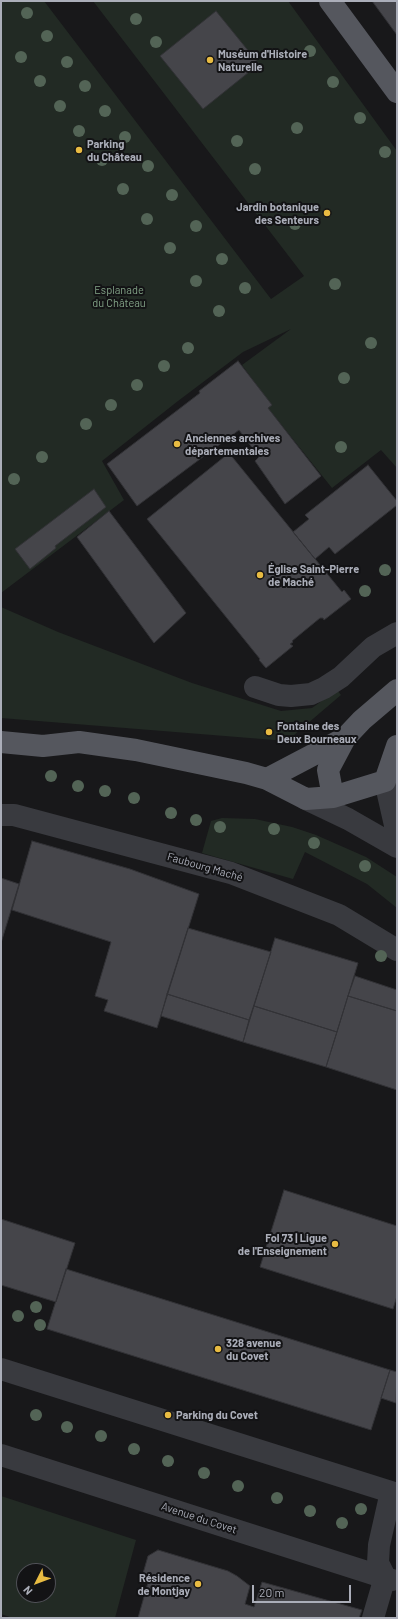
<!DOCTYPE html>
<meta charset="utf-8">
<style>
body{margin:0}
#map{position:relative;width:398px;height:1619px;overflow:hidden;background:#18181a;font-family:Barlow,sans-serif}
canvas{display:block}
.frame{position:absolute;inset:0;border:2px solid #abaeb9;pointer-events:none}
.north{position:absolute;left:16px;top:1563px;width:40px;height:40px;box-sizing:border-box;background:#131315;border:1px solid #505157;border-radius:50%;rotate:228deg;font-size:11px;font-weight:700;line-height:16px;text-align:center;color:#abaeb9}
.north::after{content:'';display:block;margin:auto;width:14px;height:18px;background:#e8bb42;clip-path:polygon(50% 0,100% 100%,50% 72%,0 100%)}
.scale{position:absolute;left:252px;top:1585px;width:99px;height:18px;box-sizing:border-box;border:2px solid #abaeb9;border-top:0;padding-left:5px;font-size:12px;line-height:14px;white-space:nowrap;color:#abaeb9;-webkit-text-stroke:3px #131315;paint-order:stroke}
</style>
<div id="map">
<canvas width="398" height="1619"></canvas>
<div class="frame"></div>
<div class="north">N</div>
<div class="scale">20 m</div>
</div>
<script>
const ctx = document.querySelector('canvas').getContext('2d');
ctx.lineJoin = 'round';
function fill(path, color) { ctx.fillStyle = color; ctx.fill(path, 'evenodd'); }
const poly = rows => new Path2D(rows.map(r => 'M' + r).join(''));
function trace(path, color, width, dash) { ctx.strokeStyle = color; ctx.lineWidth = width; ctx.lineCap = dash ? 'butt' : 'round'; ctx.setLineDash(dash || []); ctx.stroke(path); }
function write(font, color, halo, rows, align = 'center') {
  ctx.font = font + ' Barlow,sans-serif'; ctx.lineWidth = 4; ctx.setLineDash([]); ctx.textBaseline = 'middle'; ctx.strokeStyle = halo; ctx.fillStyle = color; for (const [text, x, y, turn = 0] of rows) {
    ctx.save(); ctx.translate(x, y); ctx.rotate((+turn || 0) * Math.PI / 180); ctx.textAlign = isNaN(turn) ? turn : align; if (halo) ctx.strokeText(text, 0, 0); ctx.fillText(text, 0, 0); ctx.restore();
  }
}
const green = poly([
 [1,1,44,1,271,299,304,276,93,1,288,1,397,151,397,468,381,450,332,488,268,408,271,405,242,365,291,329,243,352,178,401,102,461,124,500,1,593],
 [1,607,58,632,192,683,281,711,312,708,337,690,341,695,287,741,1,718],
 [222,818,255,819,292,827,316,835,366,857,397,877,397,908,367,884,305,852,293,879,202,853,211,821],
 [1,1496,136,1540,115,1618,13,1618,1,1614],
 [24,1571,48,1571,48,1595,24,1595]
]);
const building = poly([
 [372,1,397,1,397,35,372,1],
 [216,11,259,64,203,109,160,56,216,11],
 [238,361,272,405,268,408,321,476,285,504,255,461,259,457,239,430,137,506,107,464,200,393,199,391,238,361],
 [229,453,342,592,344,590,351,599,324,620,323,618,320,618,292,641,293,642,290,644,293,646,266,668,259,660,260,659,147,519,229,453],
 [368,465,397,501,397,505,335,554,329,547,315,559,293,532,309,519,305,515,368,465],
 [94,489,106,507,55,546,56,548,30,569,15,549,94,489],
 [109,511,186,613,154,643,77,537,109,511],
 [32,841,130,869,199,894,157,1028,104,1011,108,1000,95,996,111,942,12,910,32,841],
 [1,878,19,884,1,943,1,878],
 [188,928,271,952,249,1020,167,994,188,928],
 [275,938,358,963,337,1032,254,1006,275,938],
 [355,976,397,990,397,1011,348,996,355,976],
 [167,994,249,1020,243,1042,161,1016,167,994],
 [348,996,397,1011,397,1090,326,1067,348,996],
 [254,1006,337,1032,326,1067,243,1042,254,1006],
 [284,1190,397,1226,397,1296,393,1309,260,1267,284,1190],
 [1,1219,75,1243,56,1302,1,1285,1,1219],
 [66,1269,390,1370,371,1430,47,1329,66,1269],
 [390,1370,397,1372,396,1403,381,1398,390,1370],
 [158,1550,228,1571,237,1576,250,1586,245,1604,254,1607,262,1582,362,1610,359,1618,138,1618,149,1579,142,1577,148,1556,158,1550]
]);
const minor = poly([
 [255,687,279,695,291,696,311,694,324,688,341,677,373,647,397,633],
 [385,781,397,834],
 [306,799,348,819,397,847],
 [1,815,14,815,231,873,339,915,397,950],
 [1,1369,391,1492,379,1545,378,1563,385,1577,373,1618],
 [1,1455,392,1580]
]);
const major = poly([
 [330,1,397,92],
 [1,742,43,746,79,742,136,750,246,773,267,779,306,799,333,797,385,781,397,746],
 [267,779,345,738],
 [333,797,328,770,345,738,362,720,397,690]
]);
const trees = [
 [27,13],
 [136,19],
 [47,36],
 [156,42],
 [310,51],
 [21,57],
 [67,62],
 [40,81],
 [333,82],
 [85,86],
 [60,106],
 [105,111],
 [360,118],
 [297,128],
 [79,131],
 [125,137],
 [237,141],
 [385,152],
 [102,160],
 [148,166],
 [255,169],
 [123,189],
 [172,195],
 [147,219],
 [295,224],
 [196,226],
 [170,248],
 [222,259],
 [196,281],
 [335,284],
 [245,288],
 [219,311],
 [371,343],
 [188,348],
 [164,366],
 [344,378],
 [137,385],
 [111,405],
 [86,424],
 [341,447],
 [42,457],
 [14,479],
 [385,570],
 [365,591],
 [51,776],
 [78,786],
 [105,791],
 [134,798],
 [171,813],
 [196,820],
 [220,827],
 [274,829],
 [314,843],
 [365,866],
 [381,956],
 [36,1307],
 [18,1316],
 [40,1325],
 [36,1415],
 [67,1427],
 [101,1436],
 [134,1449],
 [168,1461],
 [204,1473],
 [238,1486],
 [277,1498],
 [361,1509],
 [310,1511],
 [342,1523]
];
const markers = [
 [210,60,4,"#e8bb42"],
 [79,150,4,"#e8bb42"],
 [327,213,4,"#e8bb42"],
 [177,444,4,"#e8bb42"],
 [260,575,4,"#e8bb42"],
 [269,732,4,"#e8bb42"],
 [335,1244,4,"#e8bb42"],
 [218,1349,4,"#e8bb42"],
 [168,1415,4,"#e8bb42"],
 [198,1584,4,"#e8bb42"]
];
const poiNames = [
 ["Muséum d'Histoire",218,54],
 ["Naturelle",218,67],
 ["Parking",87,144],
 ["du Château",87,157],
 ["Jardin botanique",319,207,"right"],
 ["des Senteurs",319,220,"right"],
 ["Anciennes archives",185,438],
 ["départementales",185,451],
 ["Église Saint-Pierre",268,569],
 ["de Maché",268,582],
 ["Fontaine des",277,726],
 ["Deux Bourneaux",277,739],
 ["Fol 73 | Ligue",327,1238,"right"],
 ["de l'Enseignement",327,1251,"right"],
 ["328 avenue",226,1343],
 ["du Covet",226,1356],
 ["Parking du Covet",176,1415],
 ["Résidence",190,1578,"right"],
 ["de Montjay",190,1591,"right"]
];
const parkNames = [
 ["Esplanade",119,290],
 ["du Château",119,303]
];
const streetNames = [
 ["Faubourg Maché",205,867,16],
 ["Avenue du Covet",199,1518,18]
];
fill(green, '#222a24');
fill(building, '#45454a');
trace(building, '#323236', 1);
trace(minor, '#393a3f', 22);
trace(major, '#55575e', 22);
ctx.fillStyle = '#536456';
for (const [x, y] of trees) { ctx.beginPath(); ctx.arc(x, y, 6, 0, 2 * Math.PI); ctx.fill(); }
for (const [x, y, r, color] of markers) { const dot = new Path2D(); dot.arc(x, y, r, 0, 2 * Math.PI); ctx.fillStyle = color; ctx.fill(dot); trace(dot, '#131315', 1.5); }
write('bold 11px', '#abaeb9', '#131315', poiNames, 'left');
write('11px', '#83a387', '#131315', parkNames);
write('11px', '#abaeb9', '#131315', streetNames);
</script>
